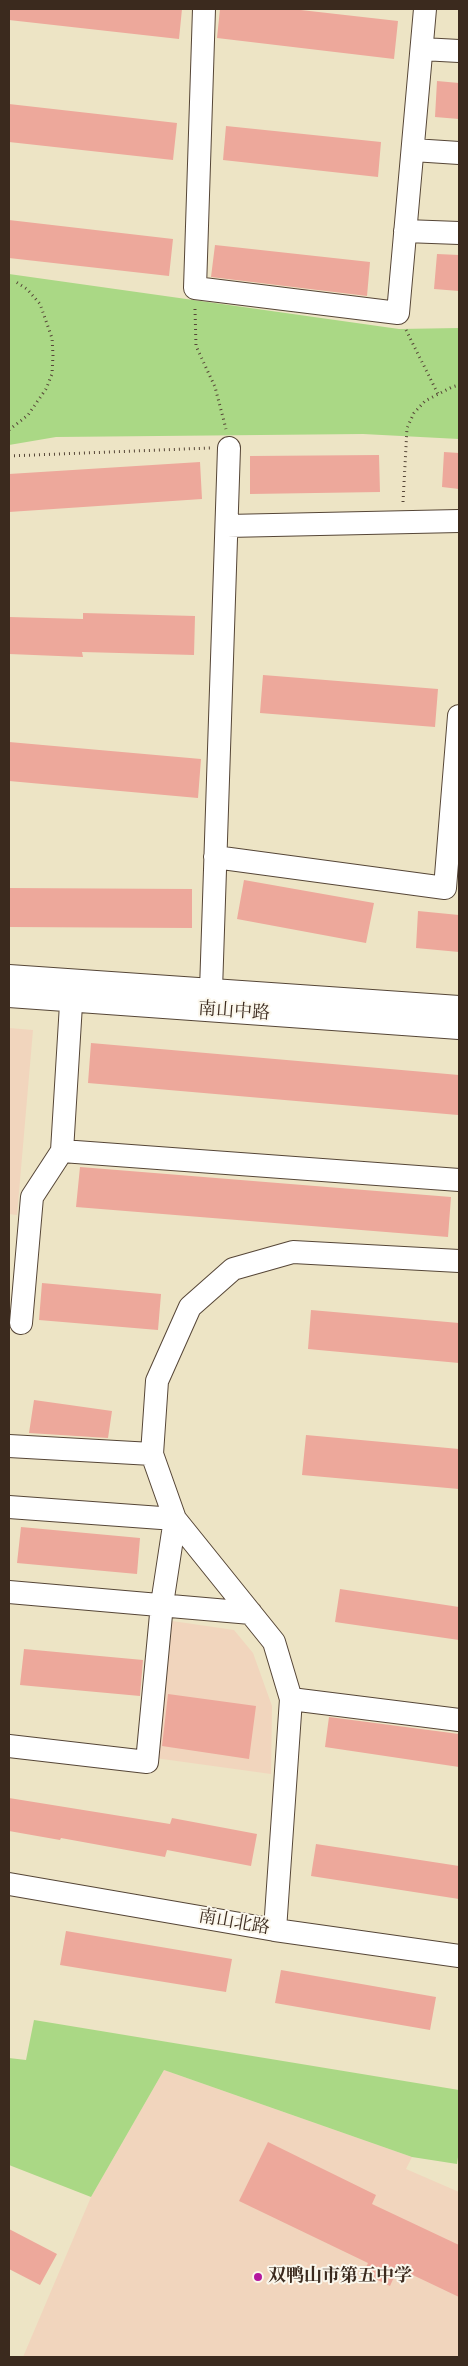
<!DOCTYPE html>
<meta charset="utf-8">
<style>
body{margin:0}
#map{position:relative;width:468px;height:2366px;overflow:hidden;background:#ede4c5;font-family:"Libre Bodoni",serif}
canvas{display:block}
.frame{position:absolute;inset:0;border:10px solid #3b2a1e;pointer-events:none}
</style>
<div id="map">
<canvas width="468" height="2366"></canvas>
<div class="frame"></div>
</div>
<script>
const ctx = document.querySelector('canvas').getContext('2d');
ctx.lineJoin = 'round';
function fill(path, color) { ctx.fillStyle = color; ctx.fill(path, 'evenodd'); }
const poly = rows => new Path2D(rows.map(r => 'M' + r).join(''));
function trace(path, color, width, dash) { ctx.strokeStyle = color; ctx.lineWidth = width; ctx.lineCap = dash ? 'butt' : 'round'; ctx.setLineDash(dash || []); ctx.stroke(path); }
function write(font, color, halo, rows, align = 'center') {
  ctx.font = font + ' "Libre Bodoni","Noto Serif SC",serif'; ctx.lineWidth = 4; ctx.setLineDash([]); ctx.textBaseline = 'middle'; ctx.strokeStyle = halo; ctx.fillStyle = color; for (const [text, x, y, turn = 0] of rows) {
    ctx.save(); ctx.translate(x, y); ctx.rotate((+turn || 0) * Math.PI / 180); ctx.textAlign = isNaN(turn) ? turn : align; if (halo) ctx.strokeText(text, 0, 0); ctx.fillText(text, 0, 0); ctx.restore();
  }
}
const built = poly([
 [9,1028,33,1030,17,1215,9,1214],
 [172,1621,234,1630,253,1653,272,1706,271,1774,155,1758],
 [164,2070,412,2157,406,2169,459,2192,459,2357,23,2357,91,2197]
]);
const green = poly([
 [9,274,399,329,459,328,459,439,363,434,56,437,9,445],
 [34,2020,459,2090,459,2150,457,2164,412,2157,164,2070,91,2197,9,2165,9,2058,26,2060]
]);
const building = poly([
 [9,9,182,9,179,39,9,20],
 [220,9,292,9,398,21,394,59,217,38],
 [437,81,459,83,459,119,435,117],
 [9,104,177,123,173,160,9,142],
 [226,126,381,142,378,177,223,160],
 [9,220,173,239,169,276,9,258],
 [215,245,370,262,367,296,211,277],
 [437,254,459,255,459,291,434,289],
 [444,452,459,453,459,489,442,487],
 [379,455,380,492,250,494,250,456],
 [200,462,202,499,9,512,9,474],
 [83,613,195,616,194,655,82,652,83,657,9,654,9,617,83,619],
 [263,675,438,689,435,727,260,713],
 [9,742,201,759,198,798,9,781],
 [244,880,374,903,366,943,237,919],
 [9,888,192,889,192,928,9,927],
 [418,911,459,915,459,952,416,948],
 [91,1043,459,1075,458,1115,88,1083],
 [80,1167,451,1197,448,1237,76,1207],
 [42,1283,161,1294,158,1330,39,1320],
 [311,1310,459,1323,459,1363,308,1349],
 [34,1400,112,1411,108,1438,29,1433],
 [306,1435,459,1449,459,1489,302,1475],
 [21,1527,140,1538,137,1574,17,1563],
 [340,1589,459,1607,459,1640,335,1622],
 [24,1649,143,1660,140,1696,20,1685],
 [168,1694,256,1706,249,1759,162,1746],
 [329,1717,459,1734,459,1767,325,1747],
 [9,1798,170,1824,172,1818,257,1834,251,1866,167,1850,165,1857,61,1838,60,1840,9,1831],
 [316,1844,459,1866,459,1899,311,1876],
 [66,1931,232,1959,226,1992,60,1965],
 [281,1970,436,1997,430,2030,275,2003],
 [268,2142,376,2195,372,2204,459,2245,459,2297,398,2268,390,2286,363,2273,368,2263,239,2201],
 [9,2229,57,2254,40,2285,9,2269]
]);
const path = poly([
 [195,309,196,346,215,387,226,429],
 [406,330,438,394],
 [9,430,28,415,46,389,52,374,53,355,52,338,40,304,27,289,16,282],
 [9,456,210,448],
 [403,502,407,428,414,413,425,401,452,387,459,385]
]);
const minor = poly([
 [204,9,195,288,398,313,425,9],
 [422,49,459,51],
 [413,150,459,153],
 [405,231,459,233],
 [227,526,459,521],
 [215,857,445,888,459,716],
 [9,976,459,1007],
 [211,990,229,448],
 [9,996,459,1028],
 [62,1151,72,988],
 [21,1323,32,1197,62,1151,459,1180],
 [9,1446,152,1454],
 [9,1507,175,1519,162,1604,147,1762,9,1746],
 [9,1592,251,1613],
 [291,1699,459,1720],
 [9,1884,275,1930,459,1956],
 [275,1930,291,1699,274,1642,175,1519,152,1454,157,1381,190,1307,233,1269,293,1252,459,1261]
]);
const markers = [
 [258,2277,5,"#b5179e"]
];
const streetNames = [
 ["南山中路",234,1012,4],
 ["南山北路",234,1923,10]
];
const poiNames = [
 ["双鸭山市第五中学",268,2277]
];
fill(built, '#f1d5bd');
fill(green, '#aad885');
fill(building, '#eda89b');
trace(minor, '#564637', 24);
trace(path, '#564637', 3, [1, 4]);
trace(minor, '#fff', 22);
for (const [x, y, r, color] of markers) { const dot = new Path2D(); dot.arc(x, y, r, 0, 2 * Math.PI); ctx.fillStyle = color; ctx.fill(dot); trace(dot, '#fbf7ec', 2); }
write('18px', '#3b2a1e', '#fbf7ec', streetNames);
write('bold 18px', '#3b2a1e', '#fbf7ec', poiNames, 'left');
</script>
